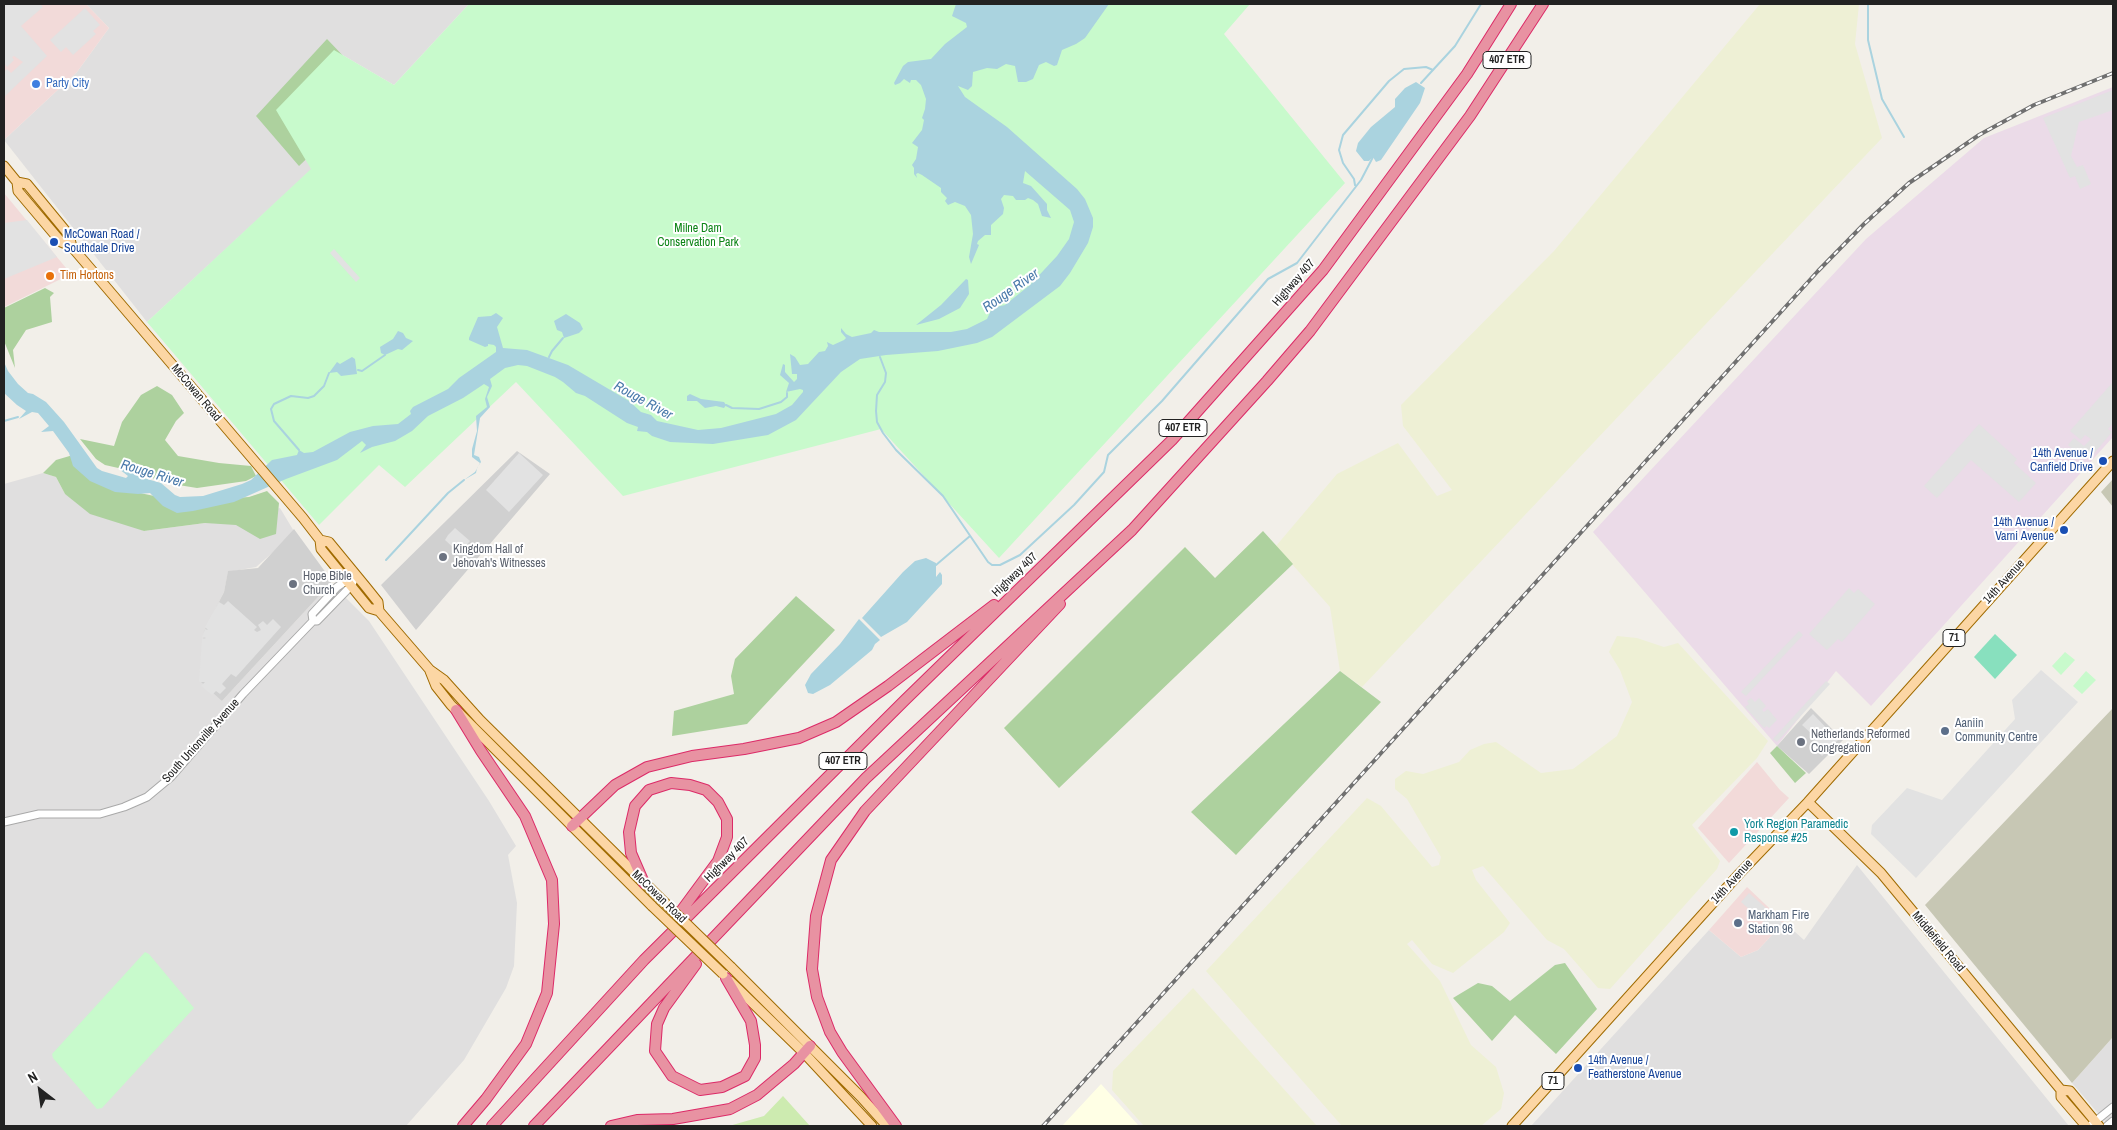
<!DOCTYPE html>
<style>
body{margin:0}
#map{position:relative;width:2117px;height:1130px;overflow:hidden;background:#f2efe9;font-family:"Archivo Narrow",sans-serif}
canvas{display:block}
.frame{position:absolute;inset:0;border:5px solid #222;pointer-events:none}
.north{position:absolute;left:15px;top:1065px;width:50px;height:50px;-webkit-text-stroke:4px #fff;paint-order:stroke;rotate:330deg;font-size:14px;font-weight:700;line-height:20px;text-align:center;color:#222}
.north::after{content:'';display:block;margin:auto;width:18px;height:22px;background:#222;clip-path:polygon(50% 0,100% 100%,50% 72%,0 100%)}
</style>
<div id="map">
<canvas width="2117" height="1130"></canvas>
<div class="frame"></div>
<div class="north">N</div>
</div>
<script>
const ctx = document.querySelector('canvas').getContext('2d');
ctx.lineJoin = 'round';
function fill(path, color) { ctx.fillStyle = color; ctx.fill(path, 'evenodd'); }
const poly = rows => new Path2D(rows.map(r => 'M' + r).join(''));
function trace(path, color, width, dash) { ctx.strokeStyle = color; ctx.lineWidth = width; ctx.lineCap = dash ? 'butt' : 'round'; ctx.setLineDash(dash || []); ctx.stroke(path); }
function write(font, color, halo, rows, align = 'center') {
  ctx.font = font + ' "Archivo Narrow",sans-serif'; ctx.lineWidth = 4; ctx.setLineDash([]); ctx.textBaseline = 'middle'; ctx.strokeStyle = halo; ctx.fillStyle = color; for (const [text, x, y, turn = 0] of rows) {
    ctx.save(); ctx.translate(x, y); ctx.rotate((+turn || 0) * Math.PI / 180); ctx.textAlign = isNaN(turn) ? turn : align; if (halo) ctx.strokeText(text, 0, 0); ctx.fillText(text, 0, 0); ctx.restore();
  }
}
const residential = poly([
 [86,4,469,4,394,85,334,50,276,110,312,169,147,322,4,140,77,72,109,28],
 [43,473,56,477,65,494,144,531,205,523,280,508,295,533,256,567,228,572,224,592,204,631,222,701,331,583,369,621,489,801,516,846,508,855,517,903,514,966,506,988,464,1060,406,1126,4,1126,4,484],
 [1857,865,2069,1126,1531,1126,1709,930,1741,957,1758,950,1784,922,1804,940],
 [2113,1037,2113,1126,2109,1126,2072,1083]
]);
const commercial = poly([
 [4,4,86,4,109,28,77,72,4,140],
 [4,193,71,274,4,307],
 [1757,762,1780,790,1789,798,1729,863,1698,828],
 [1747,887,1784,922,1758,950,1741,957,1709,930]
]);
const industrial = poly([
 [2113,87,2113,437,1871,706,1836,671,1777,746,1593,532,1866,239,1984,138]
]);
const education = poly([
 [1101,1084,1139,1126,1062,1126]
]);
const religious = poly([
 [517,451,550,474,416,630,381,585],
 [294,529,329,577,331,583,222,701,201,682,204,631,224,592,228,571,258,568],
 [1811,708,1843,740,1809,774,1777,746]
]);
const construction = poly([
 [2113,479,2113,507,2101,492],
 [2113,708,2113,1037,2072,1083,1925,905]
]);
const farmland = poly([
 [1760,4,1859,4,1855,44,1882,138,1362,687,1340,671,1330,607,1276,546,1337,474,1398,443,1437,496,1452,490,1403,426,1401,405,1554,251],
 [1617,636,1637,638,1664,647,1678,643,1768,741,1757,758,1692,825,1720,861,1717,869,1610,989,1598,988,1564,949,1547,940,1483,866,1472,870,1476,880,1510,923,1504,932,1453,973,1432,964,1412,940,1407,944,1440,981,1471,1045,1496,1067,1504,1093,1501,1109,1481,1126,1342,1126,1206,971,1367,798,1381,806,1432,867,1439,865,1441,857,1407,799,1395,789,1395,779,1406,771,1423,774,1459,762,1470,750,1484,744,1496,742,1541,773,1573,769,1617,736,1632,702,1620,670,1609,652],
 [1193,988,1317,1126,1144,1126,1112,1090,1113,1071]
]);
const grass = poly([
 [783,1096,810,1126,729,1126,764,1116]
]);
const forest = poly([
 [327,39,368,82,367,101,299,166,256,116],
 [45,288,54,293,50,297,52,322,26,330,13,350,15,368,4,341,4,308],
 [157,386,172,395,184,413,176,421,165,440,178,456,219,463,251,466,256,476,246,481,197,488,166,483,136,472,105,465,96,459,80,439,114,446,122,422,141,395],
 [73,455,83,472,140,493,159,497,219,499,249,497,267,491,279,503,276,534,260,539,236,525,205,523,144,531,90,514,65,494,56,477,43,473,56,460],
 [1263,531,1293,564,1059,788,1004,728,1185,547,1215,578],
 [796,596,835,630,747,724,672,736,674,711,734,694,731,676,735,659],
 [1340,671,1381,702,1236,855,1191,812],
 [1777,746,1806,773,1795,783,1770,753],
 [1565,963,1597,1009,1556,1054,1515,1015,1492,1041,1453,998,1478,983,1492,986,1510,1001,1555,965]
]);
const park = poly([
 [469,4,1250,4,1224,34,1345,183,999,558,881,429,623,496,516,382,405,487,379,465,319,525,147,322,311,169,276,110,334,50,394,85],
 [2065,652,2075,660,2061,675,2052,666],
 [2086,671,2096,680,2082,694,2073,686],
 [145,952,149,954,194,1008,102,1108,97,1109,53,1058,52,1054]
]);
const pitch = poly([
 [1995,634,2017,655,1995,679,1974,657]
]);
const parking = poly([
 [4,4,40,4,43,7,21,26,47,56,4,97,4,72,7,69,11,73,23,62,14,56,12,57,14,60,7,67,4,63],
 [85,8,100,25,93,31,96,34,73,55,66,47,61,52,50,40],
 [2113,90,2113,110,2079,122,2071,156,2077,167,2083,165,2091,184,2080,189,2075,176,2070,178,2043,118],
 [27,220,57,257,4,279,4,223],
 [334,249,360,278,356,282,330,253],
 [2112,383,2113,423,2108,429,2112,432,2091,457,2082,457,2068,445,2074,438,2084,446,2091,439,2085,435,2081,440,2070,431],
 [1979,424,2017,459,2014,463,2036,483,2019,502,1971,460,1937,498,1924,486],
 [519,453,543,475,509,512,486,490],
 [455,528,470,541,459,553,445,540,448,535],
 [1849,588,1854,593,1858,589,1875,604,1842,642,1838,639,1827,650,1809,634],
 [228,601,257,627,254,630,257,632,261,630,258,625,263,621,267,625,273,619,281,627,236,677,231,674,222,684,226,688,220,694,216,691,212,695,201,686,205,682,199,682,202,639,206,638,202,637,205,629,208,630,205,627,219,602,224,605],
 [1799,631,1803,635,1746,696,1741,692],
 [2041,670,2078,702,1916,878,1871,834,1872,825,1907,788,1942,800,2015,719,2012,700],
 [1826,681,1830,684,1777,742,1773,739],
 [1751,698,1755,702,1759,698,1766,706,1762,710,1764,712,1768,709,1777,720,1769,728,1767,726,1764,728,1745,707,1749,704,1747,701],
 [1813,714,1838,740,1822,756,1810,744,1816,738,1802,725],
 [1749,893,1783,923,1775,932,1741,902]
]);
const water = poly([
 [956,4,1109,4,1085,38,1076,44,1062,50,1057,65,1054,66,1046,62,1039,65,1033,79,1026,82,1018,82,1015,66,1006,64,997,69,987,68,973,72,972,86,968,90,958,86,965,97,1007,127,1077,189,1085,199,1093,218,1093,227,1088,243,1070,273,1060,286,992,337,977,343,938,351,886,355,860,359,841,372,796,420,768,435,713,444,670,442,652,436,647,432,637,431,638,427,627,423,585,396,576,393,563,382,555,377,527,366,518,365,505,368,490,379,492,386,487,397,490,407,480,418,474,455,479,457,481,462,477,468,476,473,464,480,475,472,480,463,472,457,472,449,477,431,476,416,487,407,485,399,489,387,484,384,463,398,428,416,412,431,395,441,372,447,360,453,366,445,362,441,337,460,286,479,234,502,193,511,177,513,163,506,150,493,138,494,115,492,90,481,73,466,69,453,53,431,41,432,49,426,38,413,32,412,19,419,26,411,17,405,4,393,4,362,8,371,18,384,28,393,33,394,46,402,64,422,97,468,102,471,126,478,128,476,119,469,121,466,140,477,161,483,175,495,180,497,203,496,242,484,251,480,272,460,297,455,299,450,304,453,313,452,350,432,373,426,398,424,411,414,410,411,413,407,448,389,459,378,496,352,496,347,494,345,488,344,488,346,485,347,469,340,469,338,478,317,491,316,496,313,503,318,497,327,503,348,527,350,568,365,629,401,641,412,651,415,657,421,698,430,721,428,776,414,792,405,803,392,803,390,800,389,786,392,789,383,780,375,783,364,785,365,785,372,794,382,797,379,797,374,792,374,790,354,795,357,800,365,808,364,819,352,825,351,828,346,827,342,833,345,844,340,846,338,841,332,841,328,846,334,852,337,871,333,874,330,879,332,951,332,967,329,987,319,992,308,1005,305,1030,285,1057,256,1069,239,1074,222,1070,210,1025,171,1023,183,1031,186,1047,204,1047,210,1051,218,1042,216,1038,204,1033,200,1028,198,1025,200,1016,200,1013,196,1004,195,1001,199,1004,208,1003,214,991,225,991,235,985,235,978,241,977,244,979,245,971,264,969,257,973,234,971,215,965,206,955,202,948,205,945,201,947,198,941,192,941,188,922,175,918,173,916,174,917,178,914,174,914,168,912,165,916,159,918,147,912,143,922,130,924,120,922,118,925,109,926,99,921,85,916,80,911,80,910,83,904,79,900,83,895,85,894,83,903,66,908,62,931,59,945,44,967,27,966,23,952,16],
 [1416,82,1425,88,1420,103,1381,160,1376,162,1373,157,1369,161,1364,161,1356,151,1358,143,1371,127,1395,107,1395,99,1405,88],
 [966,279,968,280,969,294,960,308,939,319,916,325,941,305],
 [566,314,580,323,583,329,579,333,564,338,562,332,557,330,554,321],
 [398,331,403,333,406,338,413,341,402,350,398,349,385,355,381,353,380,347,393,339],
 [352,357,355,359,357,374,341,376,337,372,329,373,337,362,340,364],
 [690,394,701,399,724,402,726,405,724,408,716,406,705,408,697,401,687,401,687,396],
 [926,558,936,563,936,577,940,572,942,575,942,584,907,622,881,637,862,618,903,572,915,561],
 [859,619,880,640,875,644,872,650,830,685,813,694,808,693,805,685,811,674,840,644]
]);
const stream = poly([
 [1868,4,1868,40,1882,99,1904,137],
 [1421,83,1455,46,1481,4],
 [1355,185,1354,179,1343,163,1339,150,1343,135,1389,81,1404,69,1426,67,1433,70],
 [549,357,552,351,563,338],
 [880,357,886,373,885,382,877,395,876,411,877,422,883,433,896,450,943,496,988,562,992,565,1000,565,1020,555,1074,505,1104,472,1108,455,1162,401,1268,279,1297,263,1361,180,1373,157],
 [358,370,362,371,385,355],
 [726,405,732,408,759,409,781,402,787,397,787,393],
 [4,421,18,417],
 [299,450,274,421,271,409,274,404,291,396,308,398,314,396,324,386,329,373],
 [386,560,448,493,464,480],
 [936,565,970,536]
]);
const minor = poly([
 [313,621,312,614,337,587,350,578],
 [4,822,39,814,100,814,124,807,147,797,171,777,243,694,313,621,317,621,351,586,356,576],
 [2092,1124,2113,1107],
 [2107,1126,2113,1121]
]);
const major = poly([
 [4,166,17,182,18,191,61,242,72,247,303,518,320,540,321,549,369,608,379,611,430,670,444,680,480,720,659,897],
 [17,182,27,184,69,235,72,247],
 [320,540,329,542,366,587,378,602,379,611],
 [430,671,436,686,451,705,652,906],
 [1808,802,1881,873,2061,1090,2070,1091,2099,1126],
 [731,967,861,1097,887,1126],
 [730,981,804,1053,872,1126],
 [2061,1090,2061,1097,2086,1126],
 [1512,1126,1739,874,1808,802,2113,461]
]);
const highway = poly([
 [456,710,481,751,525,816,552,880,554,924,547,993,526,1044,486,1099,463,1126],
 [572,826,615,785,647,767,692,756,744,749,799,738,836,722,888,686,994,605],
 [644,883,631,853,629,832,635,806,649,790,671,783,690,785,706,790,718,802,727,819,727,837,718,861,673,922],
 [696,964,664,1008,657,1024,655,1051,672,1076,700,1090,722,1087,745,1076,755,1058,755,1045,751,1021,726,978],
 [492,1126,644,960,905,700,1172,440,1323,270,1467,74,1511,4],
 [534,1126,866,778,1132,530,1267,381,1310,331,1470,116,1543,4],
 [611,1126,637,1120,673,1119,730,1109,757,1095,794,1064,810,1046],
 [896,1126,842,1052,830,1032,817,997,812,969,816,916,831,860,865,811,1060,604]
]);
const rail = poly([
 [1043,1126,1818,271,1864,224,1909,183,1979,135,2034,105,2113,73]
]);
const majorBridge = poly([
 [659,897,731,967],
 [652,906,723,974]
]);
const markers = [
 [36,84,5,"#3f7fe0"],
 [54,242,5,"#1a4fb4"],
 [50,276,5,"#e8710a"],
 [2103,461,5,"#1a4fb4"],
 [2064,530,5,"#1a4fb4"],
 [443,557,5,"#6b7280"],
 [293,584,5,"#6b7280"],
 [1945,731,5,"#5c6f8a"],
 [1801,742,5,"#6b7280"],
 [1734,832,5,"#0f9aa8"],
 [1738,923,5,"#5c6f8a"],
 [1578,1068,5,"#1a4fb4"]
];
const shields = [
 [1507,60,48],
 [1183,428,48],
 [1954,638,22],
 [843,761,48],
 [1553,1081,22]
];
const shieldNames = [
 ["407 ETR",1507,60],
 ["407 ETR",1183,428],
 ["71",1954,638],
 ["407 ETR",843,761],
 ["71",1553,1081]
];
const shopNames = [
 ["Party City",46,84]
];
const parkNames = [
 ["Milne Dam",698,229],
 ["Conservation Park",698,243]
];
const transitNames = [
 ["McCowan Road /",64,235],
 ["Southdale Drive",64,249],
 ["14th Avenue /",2093,454,"right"],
 ["Canfield Drive",2093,468,"right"],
 ["14th Avenue /",2054,523,"right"],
 ["Varni Avenue",2054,537,"right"],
 ["14th Avenue /",1588,1061],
 ["Featherstone Avenue",1588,1075]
];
const foodNames = [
 ["Tim Hortons",60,276]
];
const streetNames = [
 ["Highway 407",1294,283,-49],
 ["McCowan Road",196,393,50],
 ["Highway 407",1015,575,-44],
 ["14th Avenue",2004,582,-48],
 ["South Unionville Avenue",201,741,-48],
 ["Highway 407",727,860,-45],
 ["14th Avenue",1732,882,-48],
 ["McCowan Road",659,897,44],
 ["Middlefield Road",1938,942,50]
];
const worshipNames = [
 ["Kingdom Hall of",453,550],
 ["Jehovah's Witnesses",453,564],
 ["Hope Bible",303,577],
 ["Church",303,591],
 ["Netherlands Reformed",1811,735],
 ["Congregation",1811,749]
];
const serviceNames = [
 ["Aaniin",1955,724],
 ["Community Centre",1955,738],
 ["Markham Fire",1748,916],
 ["Station 96",1748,930]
];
const cultureNames = [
 ["York Region Paramedic",1744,825],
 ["Response #25",1744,839]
];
const waterNames = [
 ["Rouge River",1011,291,-35],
 ["Rouge River",643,401,29],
 ["Rouge River",152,474,17]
];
fill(residential, '#e0dfdf');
fill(commercial, '#f2dad9');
fill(industrial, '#ebdbe8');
fill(education, '#ffffe5');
fill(religious, '#d0d0d0');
fill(construction, '#c7c7b4');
fill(farmland, '#eef0d5');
fill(grass, '#cdebb0');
fill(forest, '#add19e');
fill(park, '#c8facc');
fill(pitch, '#88e0be');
fill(parking, '#e2e2e2');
fill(water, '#aad3df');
trace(stream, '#aad3df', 2);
trace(minor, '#a9a9a9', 9);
trace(major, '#a06b00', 11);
trace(highway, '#dc2a67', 12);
trace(minor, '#fff', 7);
trace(major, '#fcd6a4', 9);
trace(highway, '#e892a2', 10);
trace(rail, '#707070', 4);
trace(rail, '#fff', 2, [5.5]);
trace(majorBridge, '#a06b00', 11, []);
trace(majorBridge, '#fcd6a4', 9);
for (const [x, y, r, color] of markers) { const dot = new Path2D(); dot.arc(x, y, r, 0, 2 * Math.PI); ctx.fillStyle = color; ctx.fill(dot); trace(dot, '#fff', 2); }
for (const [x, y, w] of shields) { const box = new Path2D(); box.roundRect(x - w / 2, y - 8.5, w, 17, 4); ctx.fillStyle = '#fff'; ctx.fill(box); trace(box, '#222', 1); }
write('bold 11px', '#222', null, shieldNames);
write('12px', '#366cbe', '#fff', shopNames, 'left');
write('12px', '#0c8416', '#fff', parkNames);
write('12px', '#164399', '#fff', transitNames, 'left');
write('12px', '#c56008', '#fff', foodNames, 'left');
write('12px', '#222', '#fff', streetNames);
write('12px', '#5b616d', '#fff', worshipNames, 'left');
write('12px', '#4e5e75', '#fff', serviceNames, 'left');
write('12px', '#0d838f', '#fff', cultureNames, 'left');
write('italic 14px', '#4a7aab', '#fff', waterNames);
</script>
